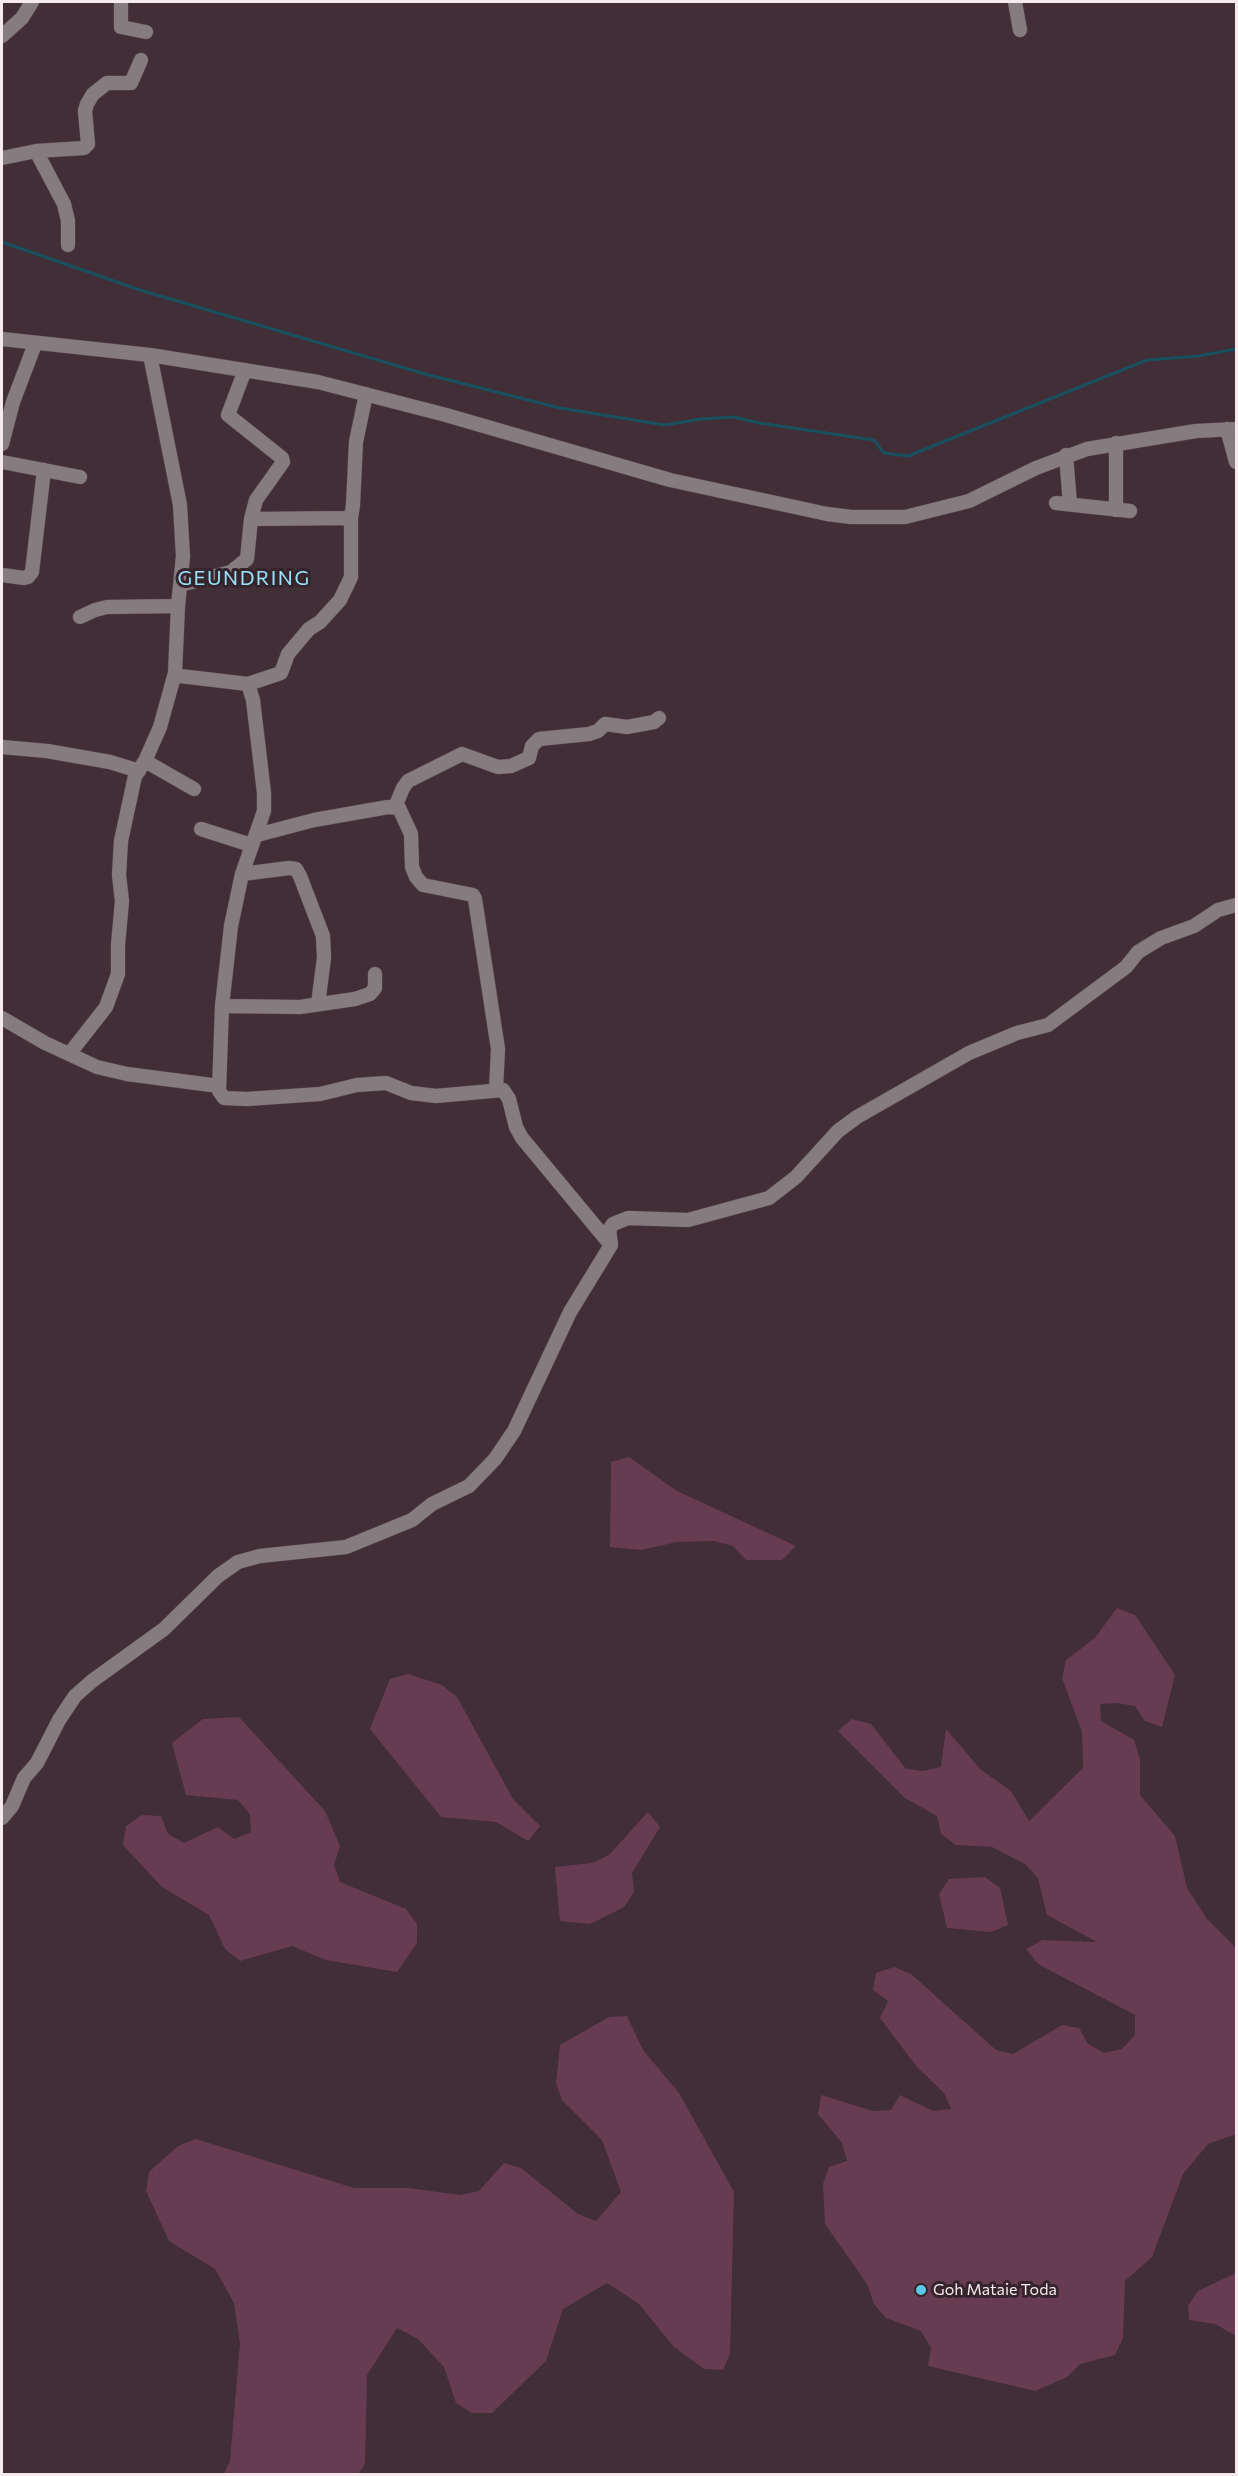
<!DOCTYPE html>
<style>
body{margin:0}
#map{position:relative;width:1238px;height:2476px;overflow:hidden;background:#412e36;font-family:Commissioner,sans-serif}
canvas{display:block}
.frame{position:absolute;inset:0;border:3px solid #f6eaee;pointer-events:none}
</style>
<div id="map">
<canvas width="1238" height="2476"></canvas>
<div class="frame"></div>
</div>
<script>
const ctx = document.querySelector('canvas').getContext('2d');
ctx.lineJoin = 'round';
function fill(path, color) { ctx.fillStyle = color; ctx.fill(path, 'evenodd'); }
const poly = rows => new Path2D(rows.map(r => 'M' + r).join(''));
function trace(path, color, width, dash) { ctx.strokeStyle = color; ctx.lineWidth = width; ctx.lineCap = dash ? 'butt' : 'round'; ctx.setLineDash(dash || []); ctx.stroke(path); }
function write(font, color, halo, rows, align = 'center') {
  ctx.font = font + ' Commissioner,sans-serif'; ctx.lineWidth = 6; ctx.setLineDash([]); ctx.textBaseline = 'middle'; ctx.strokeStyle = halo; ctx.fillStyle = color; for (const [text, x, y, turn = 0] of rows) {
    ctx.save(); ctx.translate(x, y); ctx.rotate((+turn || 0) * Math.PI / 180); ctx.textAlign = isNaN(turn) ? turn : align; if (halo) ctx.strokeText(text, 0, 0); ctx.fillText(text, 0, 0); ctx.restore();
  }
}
const green = poly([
 [629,1457,677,1491,796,1546,782,1560,746,1560,733,1546,714,1541,677,1542,641,1550,610,1547,611,1462],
 [1117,1608,1135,1615,1175,1675,1162,1727,1145,1721,1135,1706,1117,1703,1100,1704,1101,1721,1134,1740,1140,1759,1140,1795,1175,1836,1187,1888,1207,1919,1236,1948,1236,2134,1208,2144,1183,2174,1152,2257,1125,2281,1123,2338,1115,2355,1080,2364,1067,2377,1035,2391,928,2366,931,2348,921,2331,886,2318,874,2304,867,2284,825,2224,823,2184,829,2167,847,2161,842,2143,818,2114,821,2095,873,2111,891,2110,900,2095,933,2111,951,2109,944,2093,917,2067,880,2018,888,2001,873,1990,876,1973,894,1967,911,1974,996,2050,1013,2054,1062,2025,1079,2028,1088,2044,1104,2053,1122,2049,1135,2035,1135,2015,1038,1964,1026,1949,1042,1940,1097,1942,1047,1915,1038,1878,1025,1864,992,1847,956,1845,941,1834,937,1816,905,1798,838,1731,852,1719,871,1724,906,1769,923,1771,941,1767,946,1729,980,1769,1011,1791,1029,1821,1083,1768,1082,1732,1062,1678,1066,1660,1095,1638],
 [408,1674,442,1685,457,1697,513,1799,540,1826,528,1841,496,1822,441,1817,370,1729,390,1679],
 [239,1717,325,1811,340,1846,334,1865,340,1882,406,1909,417,1924,417,1943,397,1972,326,1960,292,1946,240,1961,225,1949,209,1915,162,1887,123,1845,126,1826,142,1815,161,1816,168,1834,184,1843,218,1827,234,1839,251,1832,250,1814,238,1800,186,1795,172,1743,203,1719],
 [648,1812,660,1827,632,1873,634,1892,624,1907,590,1924,560,1921,555,1867,592,1863,609,1855],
 [985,1877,1000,1888,1008,1925,991,1932,947,1928,939,1894,949,1879],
 [627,2016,643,2050,679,2093,734,2192,730,2354,723,2370,704,2369,674,2347,639,2304,607,2283,563,2309,546,2361,492,2413,472,2413,456,2403,444,2367,418,2339,397,2328,367,2375,365,2464,358,2474,224,2474,230,2461,240,2343,234,2303,215,2269,169,2241,146,2191,149,2172,178,2146,196,2139,354,2188,408,2188,460,2195,479,2191,504,2163,521,2168,578,2214,596,2221,621,2192,602,2140,562,2100,556,2083,560,2045,609,2017],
 [1236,2273,1236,2336,1215,2324,1189,2320,1188,2306,1198,2291]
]);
const stream = poly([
 [2,242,140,290,425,374,560,408,665,425,701,419,734,417,759,423,874,440,884,453,908,456,1147,360,1199,356,1236,349]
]);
const minor = poly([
 [121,2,121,27,146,32],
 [1015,2,1020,30],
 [2,36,22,18,32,2],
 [36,151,64,204,68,221,68,245],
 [2,158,36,151,84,148,88,144,85,111,87,104,93,94,107,83,131,83,141,60],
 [2,339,150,355,318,382,446,415,670,480,827,514,851,517,905,517,969,501,1036,468,1087,449,1196,431,1236,429],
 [245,370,228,415,282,458,283,462,256,500,251,519],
 [366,394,356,442,353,505,351,518,351,577,340,600,320,622,309,629,288,654,281,673,248,684,253,700,264,793,264,811,242,874,231,926,222,1006,219,1091,224,1098,247,1099,320,1094,357,1085,386,1083,411,1093,436,1096,503,1090,509,1099,516,1127,522,1138,610,1244],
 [1227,429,1236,462],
 [2,444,13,402,35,344],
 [1066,455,1070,504],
 [2,462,80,477],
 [1056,503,1130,511],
 [1116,510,1116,443],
 [2,575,24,578,28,577,32,572,44,470],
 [180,585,231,572,247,559,251,519,351,518],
 [80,617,95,610,107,607,178,606],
 [175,673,180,676,248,684],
 [2,747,47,751,110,762,139,771],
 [145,761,194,789],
 [395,807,403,788,408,781,462,754,498,767,511,766,529,758,532,746,539,739,589,734,598,731,605,724,627,727,654,722,659,718],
 [201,829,251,845],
 [257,835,314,820,388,807,399,808,411,834,412,867,416,877,423,885,473,895,475,899,498,1049,496,1089],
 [242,874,289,868,296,869,300,876,323,936,324,958,318,1004],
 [222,1006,300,1007,355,999,370,994,375,988,375,974],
 [2,1018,45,1043,97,1067,127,1074,219,1086],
 [70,1053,106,1007,118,974,118,945,122,901,119,875,121,841,135,776,145,761,160,727,175,673,178,606,183,556,180,505,150,355],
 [2,1818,12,1806,24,1778,37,1763,59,1720,75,1696,92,1681,164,1629,218,1576,238,1562,260,1556,346,1547,412,1520,432,1504,469,1486,495,1459,514,1431,570,1312,611,1245,609,1230,613,1224,628,1218,688,1220,769,1198,796,1177,838,1131,857,1117,969,1053,1017,1033,1048,1025,1126,967,1138,952,1161,938,1194,926,1218,910,1236,905]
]);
const markers = [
 [921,2290,6,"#5ac8e6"]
];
const poiNames = [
 ["Goh Mataie Toda",933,2290]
];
const quarterNames = [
 ["GEUNDRING",244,578]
];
fill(green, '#683c50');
trace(stream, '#18505f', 3);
trace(minor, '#5e4c53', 15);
trace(minor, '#867c80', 14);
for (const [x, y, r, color] of markers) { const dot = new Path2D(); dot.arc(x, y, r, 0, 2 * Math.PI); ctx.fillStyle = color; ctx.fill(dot); trace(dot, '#36242c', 2); }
write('16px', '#f6eaee', '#36242c', poiNames, 'left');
ctx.letterSpacing = '1.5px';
write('20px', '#97e2f9', '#36242c', quarterNames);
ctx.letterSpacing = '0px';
</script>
